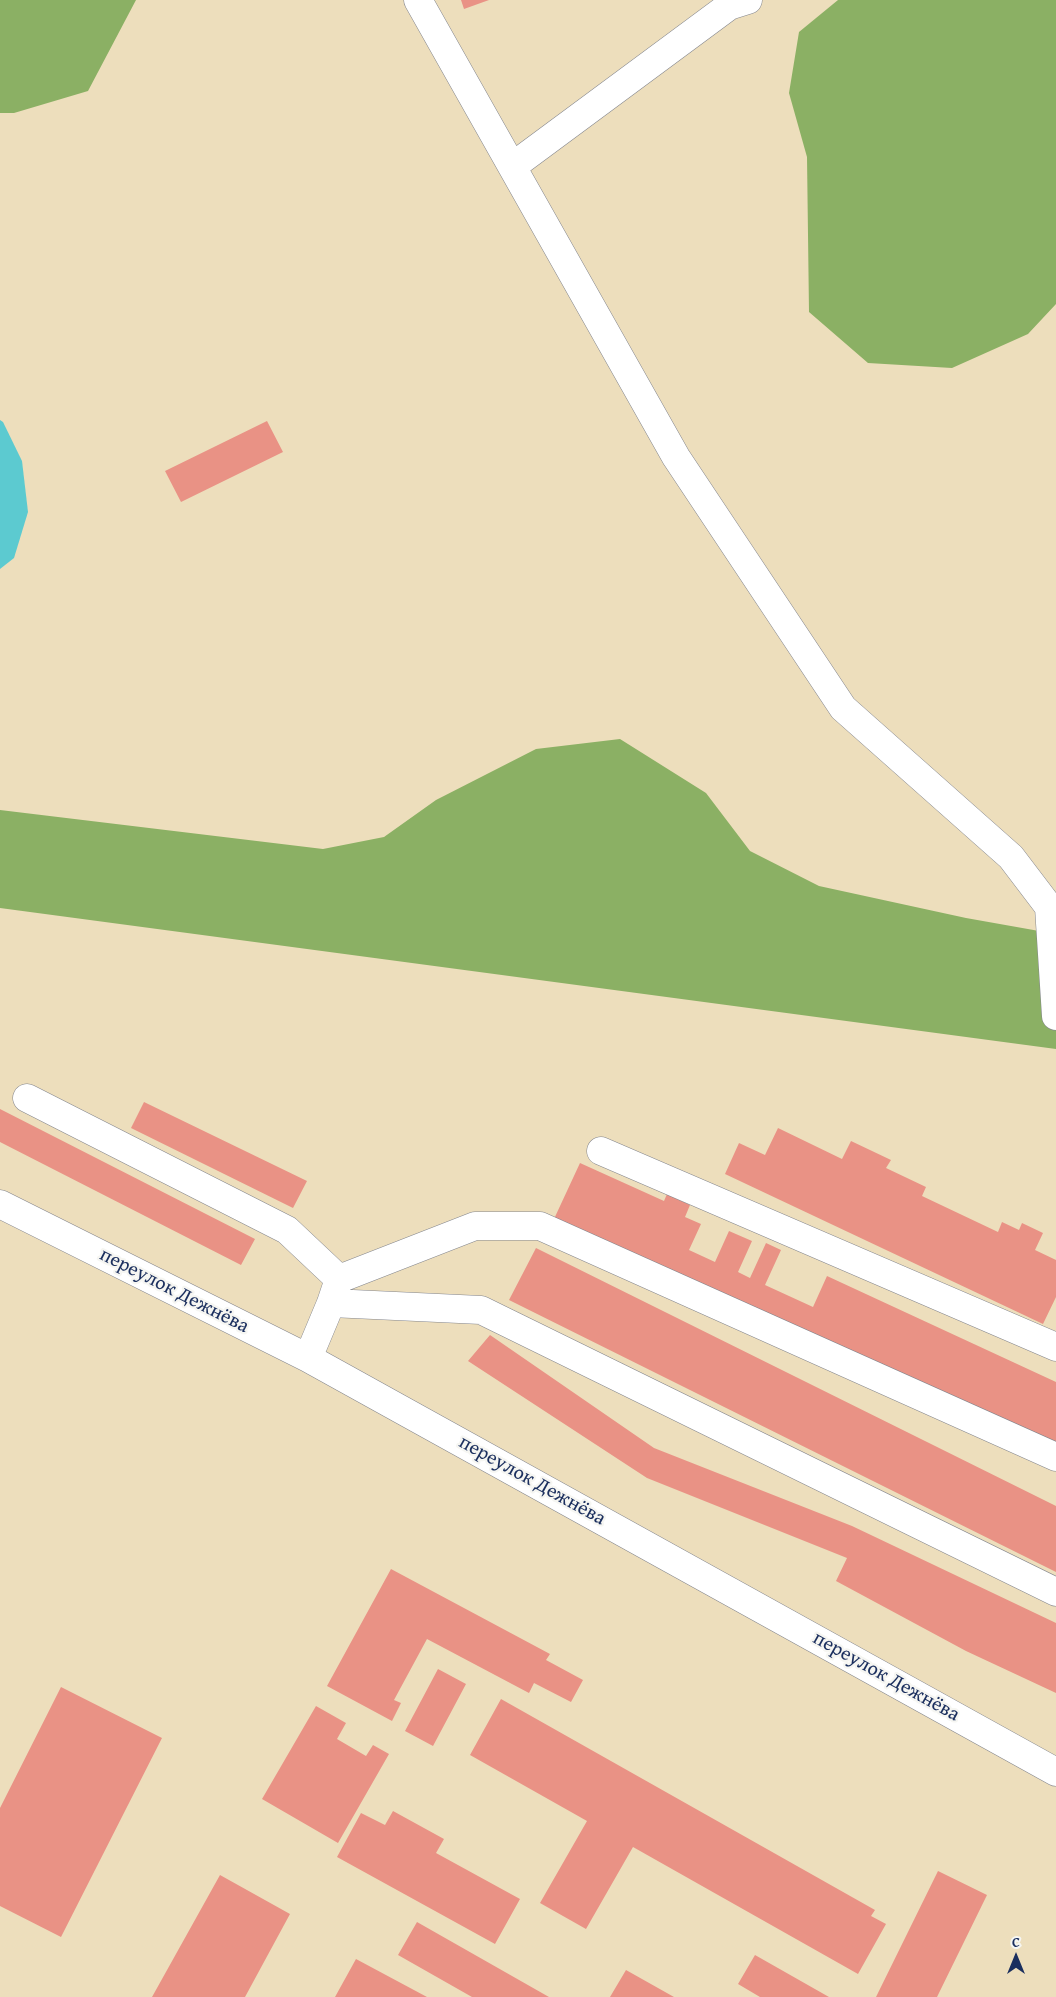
<!DOCTYPE html>
<meta charset="utf-8">
<style>
body{margin:0}
#map{position:relative;width:1056px;height:1997px;overflow:hidden;background:#eddebc;font-family:"Gentium Book Plus",serif}
canvas{display:block}
.north{position:absolute;left:991px;top:1932px;width:50px;height:50px;-webkit-text-stroke:4px #f6f6f2;paint-order:stroke;rotate:0deg;font-size:14px;font-weight:700;line-height:20px;text-align:center;color:#1b2f5e}
.north::after{content:'';display:block;margin:auto;width:18px;height:22px;background:#1b2f5e;clip-path:polygon(50% 0,100% 100%,50% 72%,0 100%)}
</style>
<div id="map">
<canvas width="1056" height="1997"></canvas>
<div class="north">С</div>
</div>
<script>
const ctx = document.querySelector('canvas').getContext('2d');
ctx.lineJoin = 'round';
function fill(path, color) { ctx.fillStyle = color; ctx.fill(path, 'evenodd'); }
const poly = rows => new Path2D(rows.map(r => 'M' + r).join(''));
function trace(path, color, width, dash) { ctx.strokeStyle = color; ctx.lineWidth = width; ctx.lineCap = dash ? 'butt' : 'round'; ctx.setLineDash(dash || []); ctx.stroke(path); }
function write(font, color, halo, rows, align = 'center') {
  ctx.font = font + ' "Gentium Book Plus",serif'; ctx.lineWidth = 4.5; ctx.setLineDash([]); ctx.textBaseline = 'middle'; ctx.strokeStyle = halo; ctx.fillStyle = color; for (const [text, x, y, turn = 0] of rows) {
    ctx.save(); ctx.translate(x, y); ctx.rotate((+turn || 0) * Math.PI / 180); ctx.textAlign = isNaN(turn) ? turn : align; if (halo) ctx.strokeText(text, 0, 0); ctx.fillText(text, 0, 0); ctx.restore();
  }
}
const forest = poly([
 [0,0,136,0,88,91,14,113,0,113],
 [838,0,1056,0,1056,304,1028,334,952,368,868,363,809,312,807,157,789,93,799,32],
 [620,739,706,793,750,851,819,886,966,918,1056,934,1056,1049,0,908,0,810,323,849,384,837,436,800,536,749]
]);
const water = poly([
 [0,420,3,422,22,461,28,512,14,558,0,569]
]);
const building = poly([
 [461,0,489,0,464,9],
 [267,421,283,452,181,502,165,471],
 [144,1102,307,1181,293,1208,131,1128],
 [0,1109,255,1239,241,1265,0,1142],
 [778,1128,842,1159,851,1141,891,1160,886,1168,926,1187,922,1196,998,1232,1002,1222,1019,1230,1022,1223,1043,1233,1035,1250,1056,1260,1056,1297,1043,1324,725,1174,739,1143,765,1155],
 [580,1163,664,1201,667,1194,690,1205,685,1217,701,1224,689,1250,715,1262,729,1231,752,1241,738,1272,750,1278,766,1243,781,1250,765,1285,813,1307,827,1276,1056,1382,1056,1450,554,1219],
 [536,1248,1056,1506,1056,1572,509,1300],
 [490,1335,654,1448,852,1526,1056,1623,1056,1693,966,1651,836,1581,847,1558,647,1478,468,1361],
 [391,1569,550,1654,546,1660,583,1680,571,1702,534,1683,529,1693,427,1639,394,1700,401,1703,392,1721,327,1686],
 [438,1669,466,1684,433,1746,405,1731],
 [61,1687,162,1738,61,1937,0,1906,0,1808],
 [501,1699,875,1910,871,1916,886,1924,858,1974,633,1847,586,1929,540,1903,587,1821,470,1755],
 [316,1706,346,1723,337,1739,366,1756,373,1745,389,1754,338,1843,262,1799],
 [393,1811,444,1839,436,1853,520,1899,495,1944,337,1857,361,1813,385,1825],
 [938,1871,987,1895,937,1997,876,1997],
 [220,1875,290,1914,245,1997,152,1997],
 [417,1922,549,1997,472,1997,398,1955],
 [755,1955,829,1997,760,1997,738,1984],
 [356,1959,427,1997,335,1997],
 [626,1970,674,1997,610,1997]
]);
const minor = poly([
 [418,0,676,457,843,708,1011,857,1049,907,1056,1016],
 [513,166,729,6,748,0],
 [27,1098,287,1230,339,1279],
 [601,1151,1056,1347],
 [0,1204,308,1358,1056,1772],
 [331,1303,481,1310,1056,1592],
 [308,1358,331,1303,339,1279,475,1226,540,1226,1056,1457]
]);
const streetNames = [
 ["переулок Дежнёва",174,1291,27],
 ["переулок Дежнёва",532,1481,29],
 ["переулок Дежнёва",886,1677,29]
];
fill(forest, '#8bb064');
fill(water, '#5ccad0');
fill(building, '#e99285');
trace(minor, '#84868d', 29);
trace(minor, '#fff', 28);
write('20px', '#1b2f5e', '#f6f6f2', streetNames);
</script>
